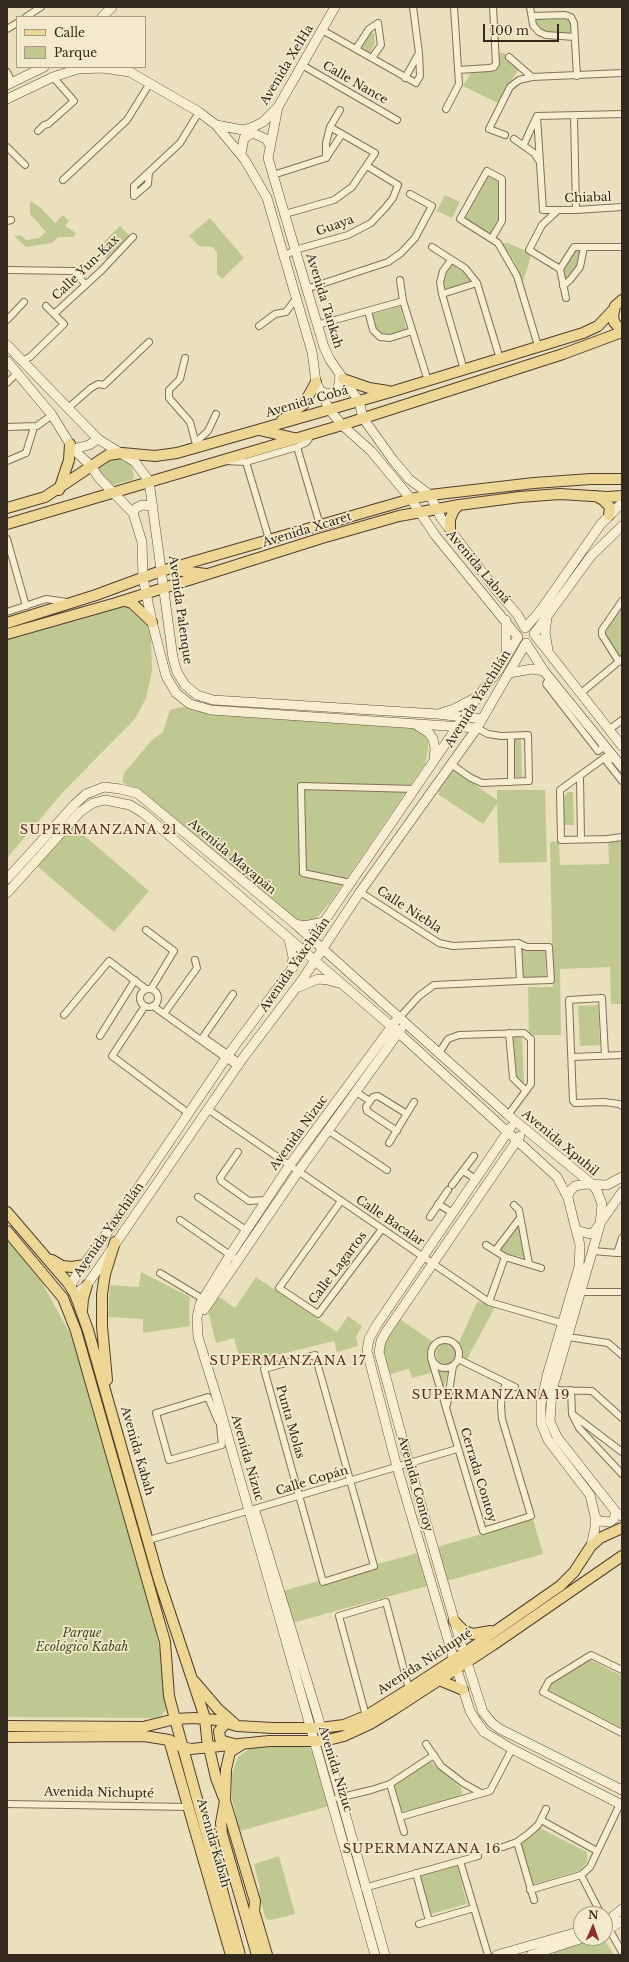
<!DOCTYPE html>
<meta charset="utf-8">
<style>
body{margin:0}
#map{position:relative;width:629px;height:1962px;overflow:hidden;background:#ebe0be;font-family:"Libre Baskerville",serif}
canvas{display:block}
.frame{position:absolute;inset:0;border:8px solid #32281b;pointer-events:none}
.legend{position:absolute;left:16px;top:16px;width:130px;height:52px;box-sizing:border-box;background:#f3eacd;border:1px solid #a69c86;margin:0;padding:5px 7px;list-style:none;font-size:12px;color:#32281b}
.legend li{display:flex;align-items:center;gap:8px;height:20px}
.legend b{width:20px;border:1px solid #a69c86}
.north{position:absolute;left:573px;top:1906px;width:40px;height:40px;box-sizing:border-box;background:#f3eacd;border:1px solid #a69c86;border-radius:50%;rotate:2deg;font-size:11px;font-weight:700;line-height:16px;text-align:center;color:#32281b}
.north::after{content:'';display:block;margin:auto;width:14px;height:18px;background:#8f2d2a;clip-path:polygon(50% 0,100% 100%,50% 72%,0 100%)}
.scale{position:absolute;left:483px;top:24px;width:76px;height:18px;box-sizing:border-box;border:2px solid #32281b;border-top:0;padding-left:5px;font-size:12px;line-height:14px;white-space:nowrap;color:#32281b;-webkit-text-stroke:3px #f3eacd;paint-order:stroke}
</style>
<div id="map">
<canvas width="629" height="1962"></canvas>
<div class="frame"></div>
<ul class="legend">
<li><b style="height:5px;background:#eed695"></b>Calle</li>
<li><b style="height:11px;background:#c0c892"></b>Parque</li>
</ul>
<div class="north">N</div>
<div class="scale">100 m</div>
</div>
<script>
const ctx = document.querySelector('canvas').getContext('2d');
ctx.lineJoin = 'round';
function fill(path, color) { ctx.fillStyle = color; ctx.fill(path, 'evenodd'); }
const poly = rows => new Path2D(rows.map(r => 'M' + r).join(''));
function trace(path, color, width, dash) { ctx.strokeStyle = color; ctx.lineWidth = width; ctx.lineCap = dash ? 'butt' : 'round'; ctx.setLineDash(dash || []); ctx.stroke(path); }
function write(font, color, halo, rows, align = 'center') {
  ctx.font = font + ' "Libre Baskerville",serif'; ctx.lineWidth = 3.5; ctx.setLineDash([]); ctx.textBaseline = 'middle'; ctx.strokeStyle = halo; ctx.fillStyle = color; for (const [text, x, y, turn = 0] of rows) {
    ctx.save(); ctx.translate(x, y); ctx.rotate((+turn || 0) * Math.PI / 180); ctx.textAlign = isNaN(turn) ? turn : align; if (halo) ctx.strokeText(text, 0, 0); ctx.fillText(text, 0, 0); ctx.restore();
  }
}
const green = poly([
 [534,18,565,18,570,20,572,34,546,34,535,22],
 [370,31,374,34,375,43,368,57,357,51],
 [499,53,504,53,520,68,509,84,498,103,463,86,472,71,499,64],
 [488,177,499,181,499,219,490,234,465,219],
 [445,195,460,202,452,218,437,211],
 [30,201,41,208,55,223,63,215,69,221,65,226,76,233,74,237,58,237,52,243,26,247,14,236,21,235,26,240,39,238,46,232,30,214],
 [210,218,244,258,222,279,217,274,217,253,213,247,199,246,189,236],
 [120,226,131,237,107,260,96,249],
 [502,243,508,243,524,250,531,256,523,282,515,263],
 [575,248,581,248,580,260,572,274,566,281,562,268],
 [452,263,465,271,472,282,443,291,442,280],
 [400,306,407,331,391,335,378,334,372,327,370,315],
 [121,458,128,460,132,467,134,477,132,480,112,485,98,470,99,467,108,459],
 [137,600,144,608,151,633,152,671,146,698,135,719,64,791,7,858,7,636],
 [622,602,622,659,616,658,602,630],
 [181,707,410,723,421,730,428,741,428,750,425,764,332,900,316,919,304,922,290,918,144,794,122,782,124,773,152,740,163,732,170,710],
 [521,737,522,777,508,777,507,738],
 [452,769,497,800,497,790,545,790,547,862,499,863,497,804,483,824,439,795,438,789],
 [568,792,573,792,574,825,564,825,563,798],
 [73,826,149,891,114,932,37,866],
 [608,840,622,840,622,1004,611,1004,610,967,560,969,561,1035,529,1035,528,987,553,987,550,842,559,841,560,865,609,864],
 [545,949,546,977,523,978,522,950],
 [598,1005,600,1045,580,1046,578,1006],
 [512,1036,522,1036,524,1082,523,1084,514,1077],
 [518,1226,519,1227,525,1258,504,1253,501,1248],
 [7,1239,41,1281,72,1337,155,1627,161,1656,168,1707,161,1716,155,1718,7,1717],
 [141,1272,190,1297,189,1312,190,1326,143,1333,143,1319,108,1317,110,1285,139,1287],
 [256,1277,337,1332,348,1316,362,1326,356,1337,358,1346,337,1352,334,1341,241,1364,234,1338,216,1343,208,1311,218,1296,235,1308],
 [478,1301,495,1307,466,1361,462,1359,463,1350,459,1342],
 [398,1318,432,1341,429,1349,429,1359,433,1365,430,1373,412,1378,409,1369,387,1375,382,1356,383,1342],
 '436 1354a10 10 0 1 1 20 0a10 10 0 1 1-20 0Z',
 [435,1368,449,1369,443,1390],
 [533,1519,543,1554,447,1581,437,1547],
 [417,1553,427,1586,292,1623,283,1591],
 [589,1659,622,1676,622,1728,549,1691,548,1688,551,1681],
 [291,1743,309,1747,314,1754,329,1806,240,1831,232,1799,232,1774,238,1757,253,1746],
 [430,1761,461,1788,462,1794,460,1797,405,1812,401,1811,393,1785],
 [540,1828,587,1852,587,1862,579,1871,531,1885,519,1845],
 [279,1856,295,1914,271,1920,266,1919,259,1897,260,1888,254,1864],
 [457,1865,467,1904,430,1914,420,1875],
 [589,1938,603,1938,614,1955,555,1955,552,1950]
]);
const street = poly([
 [530,7,533,25,539,32,546,35,575,37],
 [532,16,565,15,571,17,574,23,577,76],
 [26,17,41,7],
 [7,29,17,23],
 [322,30,416,83,420,76,419,53],
 [356,49,369,29,378,23,381,45,372,58],
 [509,57,532,77],
 [302,65,397,120],
 [458,70,489,68,494,67,496,64,493,7],
 [7,72,12,82],
 [405,78,419,53,413,7],
 [446,109,459,84,454,7],
 [622,114,537,116,543,210,576,210,622,207],
 [574,116,576,210],
 [38,131,44,125,48,124,74,101,53,77],
 [505,135,489,129,510,87,519,80,532,77,622,73],
 [514,139,534,153,540,162],
 [524,144,536,118],
 [7,147,25,165],
 [326,158,326,143,330,127,340,110],
 [149,172,148,184,134,196,134,186,180,143,199,112],
 [273,175,326,158,342,134],
 [63,180,127,120,150,83],
 [558,210,542,225,529,250,560,269],
 [285,214,334,200,352,187,375,153,330,127],
 [7,221,11,220],
 [492,238,502,221,502,179,487,171,460,219,498,243,517,276,538,346],
 [432,247,465,268,477,283,500,359],
 [284,256,295,250,348,235,371,223,386,207,393,198,398,185,367,166],
 [451,260,443,271,440,282,442,294,464,370],
 [7,270,74,271,86,285],
 [400,280,403,301,428,381],
 [563,286,570,280,580,267,584,247],
 [306,289,388,262,401,253,415,238,432,206,410,194],
 [442,294,477,283],
 [566,298,560,269,574,247,622,247],
 [368,311,373,330,380,337,390,338,412,331],
 [54,314,102,270,133,237],
 [7,320,24,302],
 [317,325,403,301],
 [259,326,275,314,286,312,297,297],
 [185,358,180,379,169,390,169,398,190,422,197,448],
 [22,361,30,357,64,324,46,306],
 [7,383,16,374,19,374],
 [68,408,91,388,98,384,104,385,149,342],
 [7,427,37,426,52,415],
 [196,442,208,431,216,414],
 [297,447,320,525],
 [7,461,26,453,34,427],
 [225,461,246,462,297,447,307,442,312,434],
 [246,462,269,539],
 [7,539,26,606],
 [7,612,46,599,67,602],
 [619,662,602,635,602,630,622,601],
 [549,678,546,684,598,751,606,746],
 [581,693,622,659],
 [610,729,622,720],
 [511,736,511,782],
 [611,753,560,790,561,840,607,839,622,837],
 [614,757,607,762,622,781],
 [451,764,471,778,482,783,529,781,528,735,501,736,488,734,477,728],
 [580,777,581,839],
 [351,883,303,873,301,786,416,789],
 [360,892,439,943,453,946,518,943,520,981,434,985,419,996,400,1017],
 [146,930,174,951,151,989],
 [518,943,527,947,549,947,551,980,520,981],
 '140 998a9 9 0 1 1 18 0a9 9 0 1 1-18 0Z',
 [145,1006,112,1056,188,1113],
 [153,1006,237,1066],
 [166,1011,197,968,195,960],
 [64,1015,109,961,146,989],
 [509,1033,513,1078,526,1091],
 [100,1036,135,980],
 [203,1037,233,994],
 [206,1039,240,1063],
 [439,1053,448,1039,459,1035,524,1033,531,1039,531,1084,508,1115],
 [605,1055,602,998,569,1000,573,1101,575,1103,604,1102,619,1104,622,1106],
 [572,1057,622,1055],
 [356,1092,370,1101],
 [209,1110,489,1302,565,1324],
 [329,1131,387,1170],
 [397,1131,367,1111,366,1107,370,1101,373,1097,378,1096,407,1114],
 [389,1143,414,1102],
 [238,1152,220,1178,221,1181,249,1201,266,1200],
 [463,1171,476,1179],
 [452,1185,474,1156],
 [198,1197,246,1230],
 [341,1201,279,1288,318,1314,382,1229],
 [438,1204,453,1213],
 [514,1205,519,1210,529,1264],
 [430,1217,448,1190],
 [180,1220,233,1257],
 [622,1238,617,1253,622,1253],
 [486,1245,505,1257,541,1268],
 [495,1251,520,1218],
 [593,1251,617,1253],
 [160,1273,203,1299],
 [580,1292,622,1292],
 [489,1302,505,1257],
 [568,1337,608,1343,622,1355],
 '431 1354a14 14 0 1 1 28 0a14 14 0 1 1-28 0Z',
 [315,1355,374,1566,323,1582,264,1369,315,1355],
 [431,1358,483,1531,531,1516,502,1419,501,1406,502,1394,506,1383],
 [458,1359,515,1387],
 [552,1390,592,1391,622,1418],
 [571,1390,572,1414],
 [447,1405,453,1366],
 [223,1420,218,1421,208,1397,156,1413,169,1460,222,1445,220,1425,224,1424],
 [622,1452,572,1414,579,1428,622,1474],
 [149,1540,457,1449],
 [622,1670,591,1655,549,1681,543,1692,622,1733],
 [366,1716,339,1616,386,1602,409,1689],
 [426,1744,441,1766,463,1783,481,1793],
 [390,1784,404,1832],
 [338,1798,371,1790,390,1784,434,1755],
 [7,1804,190,1807],
 [400,1817,490,1791,512,1749],
 [541,1820,597,1851],
 [517,1842,534,1900],
 [503,1847,517,1842,528,1834,538,1825,546,1809],
 [460,1861,488,1955],
 [416,1873,429,1921],
 [581,1875,601,1914],
 [364,1888,478,1856],
 [530,1890,581,1875,590,1867,620,1804],
 [419,1924,474,1908],
 [609,1929,622,1952]
]);
const secondary = poly([
 [102,17,112,7],
 [125,67,130,72,199,112,216,125,243,130,253,127,263,122,278,107,335,7],
 [7,85,44,67],
 [7,99,53,77,78,69,103,68,130,72],
 [278,107,268,158,324,347,330,360,359,401,363,418,393,460,409,479,430,495,441,518,496,590,517,614,525,628,540,611,601,524,622,503],
 [241,154,244,138,253,133,266,139,270,145],
 [7,345,98,439,135,462,149,481,173,658,177,672,185,685,197,695,213,700,437,714,482,719],
 [7,361,52,415,73,449,91,466,99,478,133,513,142,542,143,578,152,622,166,676,176,693,190,704,211,710,477,728],
 [320,391,328,394,336,391,339,384,340,375],
 [73,449,89,445,98,439],
 [133,513,136,508,142,505,153,506],
 [622,526,591,556,534,634,622,746],
 [547,618,545,632,548,650],
 [506,656,506,620],
 [509,673,532,669,544,671],
 [441,713,454,709,475,698],
 [415,724,429,733,433,739,435,748,434,760],
 [7,879,74,805,86,794,104,787,120,789,137,793,295,924,508,1115,592,1184,597,1191,602,1204,600,1225,552,1390,550,1421,557,1437,616,1512,622,1516],
 [7,893,80,812,93,803,105,800,130,805,143,813,391,1026,557,1177,568,1198,576,1230,580,1245,579,1267,547,1376,541,1404,541,1423,548,1440,590,1495,595,1516,595,1528,591,1546],
 [295,924,304,926,324,922],
 [289,939,293,957,292,967],
 [299,987,318,979,328,980,338,983],
 [511,1127,376,1326,369,1339,367,1351,397,1467,454,1660,470,1711,476,1721,484,1732,512,1749,622,1805],
 [520,1136,386,1332,381,1341,379,1352,409,1463,461,1644,483,1712,492,1723,500,1729,622,1790],
 [568,1198,569,1192,575,1186,585,1184,607,1185,622,1177],
 [576,1230,590,1234,594,1232,622,1192],
 [70,1287,77,1274,113,1225,228,1055,291,970,474,702,499,669,518,637,435,535,411,499,371,451,342,425,329,409,316,382,312,352,267,198,245,160,216,125],
 [75,1294,87,1285,243,1058,302,980,360,892,477,728,526,643,544,671,622,767],
 [204,1310,298,1172,401,1029],
 [255,1511,318,1717,385,1955],
 [595,1516,599,1521,610,1522,614,1519,616,1512],
 [605,1923,622,1909],
 [605,1931,622,1921],
 [375,1955,217,1398,198,1337,197,1318,200,1304,230,1255,289,1166,395,1022],
 [497,1955,581,1931],
 [531,1955,583,1938]
]);
const primary = poly([
 [622,300,615,306,613,316,614,322,622,331],
 [343,379,369,388,388,391],
 [282,420,304,404,316,382],
 [259,430,294,438],
 [59,490,69,460,70,444],
 [596,496,603,500,610,507,609,515],
 [7,508,45,497,108,455,122,453,155,456,177,453,394,391,583,333,598,326,614,309],
 [7,524,342,425,563,354,622,332],
 [450,529,450,519,454,510,459,505],
 [174,570,206,574],
 [125,601,132,603,152,622],
 [7,623,96,595,161,571,411,499,430,495,534,483,591,479,622,479],
 [7,634,116,603,322,538,399,516,459,505,520,497,560,494,608,497,622,496],
 [7,1212,68,1283,75,1294,88,1330,159,1580,205,1718,207,1739,216,1778,225,1801,255,1901,254,1911,267,1955],
 [7,1231,63,1298,76,1331,165,1642,169,1696,175,1719,240,1955],
 [52,1260,62,1266,72,1267,84,1265],
 [82,1310,83,1299,87,1285],
 [107,1380,102,1326,102,1294,105,1274,115,1242],
 [454,1621,464,1631,473,1634,491,1631],
 [439,1680,463,1690],
 [194,1681,218,1709,235,1724],
 [226,1723,219,1731,220,1738,223,1741,234,1744],
 [7,1726,143,1727,175,1719,194,1718,217,1720,237,1726,273,1728,320,1728,344,1725,366,1716,409,1689,464,1653,560,1586,574,1572,591,1546,600,1538,622,1528],
 [7,1737,144,1736,169,1740,182,1747,191,1749,269,1741,324,1741,344,1736,370,1724,393,1710,493,1645,622,1556],
 [169,1740,231,1955],
 [241,1745,230,1752,226,1769,225,1801,221,1823,222,1834,257,1955]
]);
const streetNames = [
 ["Avenida XelHa",287,65,-59],
 ["Calle Nance",355,83,30],
 ["Chiabal",588,198,-2],
 ["Guaya",335,226,-20],
 ["Calle Yun-Kax",86,268,-44],
 ["Avenida Tankah",324,301,73],
 ["Avenida Cobá",307,402,-16],
 ["Avenida Xcaret",307,530,-17],
 ["Avenida Labná",478,567,50],
 ["Avenida Palenque",180,610,82],
 ["Avenida Yaxchilán",478,699,-58],
 ["Avenida Mayapán",232,857,40],
 ["Calle Niebla",409,910,33],
 ["Avenida Yaxchilán",295,965,-55],
 ["Avenida Nizuc",299,1133,-54],
 ["Avenida Xpuhil",560,1143,40],
 ["Calle Bacalar",390,1221,34],
 ["Avenida Yaxchilán",109,1230,-55],
 ["Calle Lagartos",338,1268,-53],
 ["Punta Molas",290,1422,74],
 ["Avenida Kabah",137,1451,74],
 ["Avenida Nizuc",247,1458,74],
 ["Cerrada Contoy",478,1475,73],
 ["Calle Copán",312,1481,-17],
 ["Avenida Contoy",415,1484,74],
 ["Avenida Nichupté",425,1662,-33],
 ["Avenida Nizuc",335,1769,73],
 ["Avenida Nichupté",99,1793,1],
 ["Avenida Kabah",213,1843,74]
];
const parkNames = [
 ["Parque",82,1634],
 ["Ecológico Kabah",82,1648]
];
const neighbourhoodNames = [
 ["SUPERMANZANA 21",99,830],
 ["SUPERMANZANA 17",288,1361],
 ["SUPERMANZANA 19",491,1395],
 ["SUPERMANZANA 16",422,1849]
];
fill(green, '#c0c892');
trace(street, '#827057', 8);
trace(secondary, '#64513b', 10);
trace(primary, '#503e2c', 12);
trace(street, '#f7edd0', 6);
trace(secondary, '#f7edd0', 9);
trace(primary, '#eed695', 10);
write('12px', '#32281b', '#f3eacd', streetNames);
write('italic 12px', '#414e23', '#f3eacd', parkNames);
ctx.letterSpacing = '1px';
write('13px', '#5d2d1d', '#f3eacd', neighbourhoodNames);
ctx.letterSpacing = '0px';
</script>
